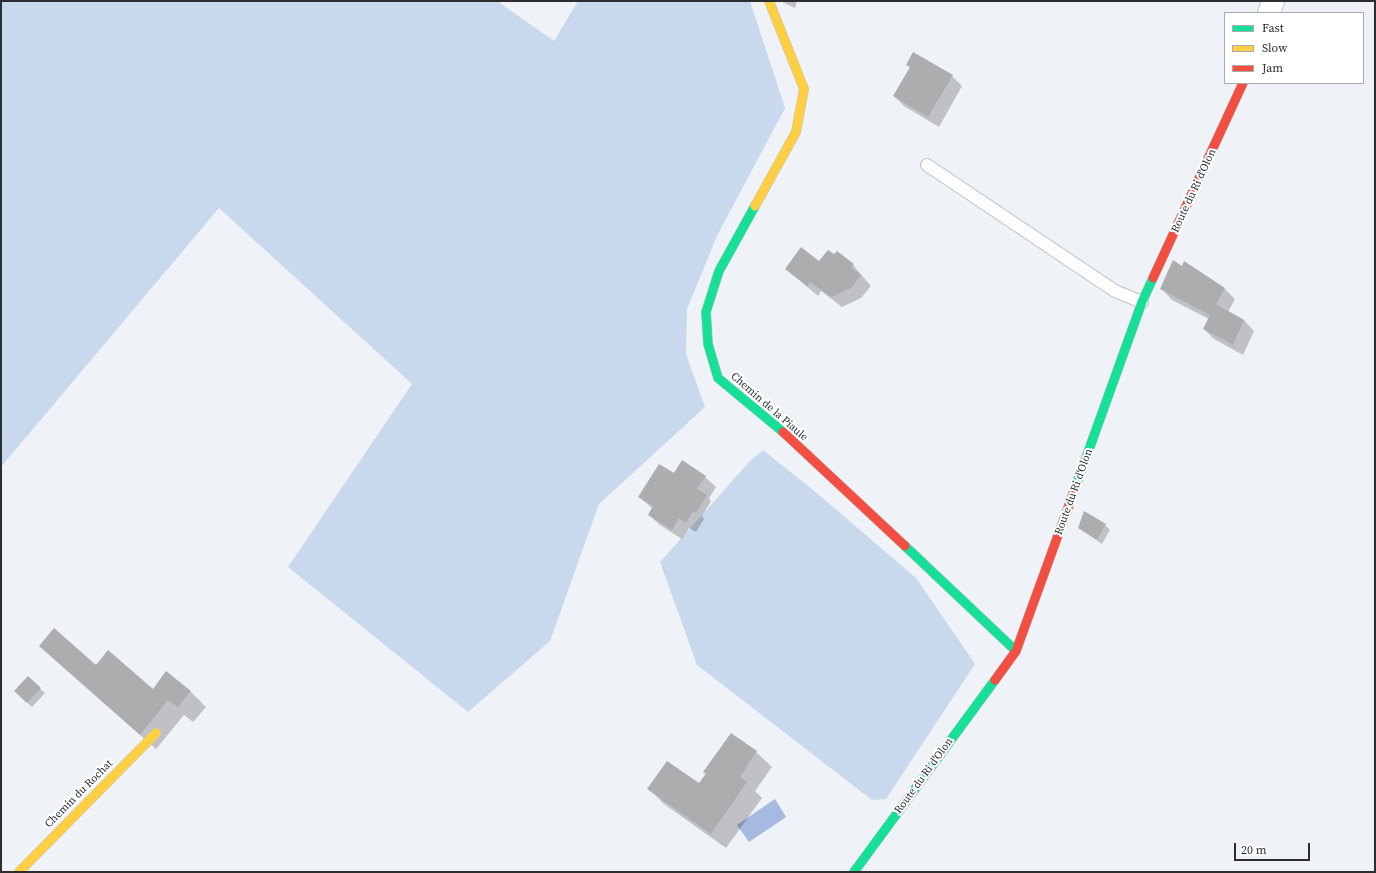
<!DOCTYPE html>
<style>
body{margin:0}
#map{position:relative;width:1376px;height:873px;overflow:hidden;background:#eff2f6;font-family:"Source Serif 4",serif}
canvas{display:block}
.frame{position:absolute;inset:0;border:2px solid #2b2d2f;pointer-events:none}
.legend{position:absolute;left:1224px;top:12px;width:140px;height:72px;box-sizing:border-box;background:#fff;border:1px solid #aaabac;margin:0;padding:5px 7px;list-style:none;font-size:12px;color:#2b2d2f}
.legend li{display:flex;align-items:center;gap:8px;height:20px}
.legend b{width:20px;border:1px solid #aaabac}
.scale{position:absolute;left:1234px;top:843px;width:76px;height:18px;box-sizing:border-box;border:2px solid #2b2d2f;border-top:0;padding-left:5px;font-size:12px;line-height:14px;white-space:nowrap;color:#2b2d2f;-webkit-text-stroke:3px #fff;paint-order:stroke}
</style>
<div id="map">
<canvas width="1376" height="873"></canvas>
<div class="frame"></div>
<ul class="legend">
<li><b style="height:5px;background:#16e098"></b>Fast</li>
<li><b style="height:5px;background:#ffcf43"></b>Slow</li>
<li><b style="height:5px;background:#f24e42"></b>Jam</li>
</ul>
<div class="scale">20 m</div>
</div>
<script>
const ctx = document.querySelector('canvas').getContext('2d');
ctx.lineJoin = 'round';
function fill(path, color) { ctx.fillStyle = color; ctx.fill(path, 'evenodd'); }
const poly = rows => new Path2D(rows.map(r => 'M' + r).join(''));
function trace(path, color, width, dash) { ctx.strokeStyle = color; ctx.lineWidth = width; ctx.lineCap = dash ? 'butt' : 'round'; ctx.setLineDash(dash || []); ctx.stroke(path); }
function write(font, color, halo, rows, align = 'center') {
  ctx.font = font + ' "Source Serif 4",serif'; ctx.lineWidth = 4; ctx.setLineDash([]); ctx.textBaseline = 'middle'; ctx.strokeStyle = halo; ctx.fillStyle = color; for (const [text, x, y, turn = 0] of rows) {
    ctx.save(); ctx.translate(x, y); ctx.rotate((+turn || 0) * Math.PI / 180); ctx.textAlign = isNaN(turn) ? turn : align; if (halo) ctx.strokeText(text, 0, 0); ctx.fillText(text, 0, 0); ctx.restore();
  }
}
const green = poly([
 [1,1,497,1,554,41,578,1,750,1,785,108,717,236,687,309,686,354,705,407,599,504,550,641,468,712,288,567,412,384,219,208,1,467],
 [763,450,818,494,916,578,975,664,886,799,872,800,697,665,660,562,751,460]
]);
const water = poly([
 [775,799,786,817,749,842,737,825]
]);
const shadow = poly([
 [780,1,797,1,795,8],
 [907,64,952,76,962,86,939,127,904,106,894,96,910,68],
 [819,263,853,265,871,286,861,298,842,307,821,291,818,296,786,269],
 [1185,263,1225,289,1235,299,1228,312,1244,320,1254,331,1243,355,1214,339,1204,329,1209,319,1172,300,1162,289],
 [678,477,705,477,716,487,709,498,711,501,702,516,704,519,696,532,689,528,682,539,660,525,649,515,653,509,639,497],
 [1105,525,1110,530,1102,544,1079,528],
 [40,646,154,690,166,673,191,692,206,707,193,722,184,715,156,749],
 [40,689,45,693,32,707,20,696],
 [731,734,756,752,772,767,755,791,762,798,726,848,664,804,649,789,699,784]
]);
const building = poly([
 [913,52,953,75,928,117,893,96,910,67,906,65],
 [801,247,819,261,828,250,834,254,837,251,854,264,851,268,861,275,851,288,831,297,810,282,807,286,785,269],
 [1173,260,1182,266,1184,261,1225,288,1216,304,1244,320,1233,345,1203,329,1210,315,1160,289],
 [682,460,706,476,697,489,707,495,696,513,693,511,686,523,679,518,672,530,648,515,653,506,638,497,659,464,674,473],
 [1084,511,1106,524,1097,540,1078,528],
 [54,628,96,665,108,650,153,689,166,671,191,691,178,707,168,700,140,735,39,646],
 [28,676,41,688,27,703,14,691],
 [731,733,757,751,740,777,747,782,711,834,647,789,667,761,699,783,706,774,703,772]
]);
const lane = poly([
 [927,165,1115,291,1142,302]
]);
const street = poly([
 [1269,13,1273,1]
]);
const fast = poly([
 [755,206,719,271,706,312,708,344,718,378,783,432],
 [1073,494,1142,302,1153,278],
 [905,546,1016,651],
 [854,872,995,680]
]);
const slow = poly([
 [755,206,796,132,804,89,769,1],
 [19,872,156,733]
]);
const jam = poly([
 [1153,278,1243,83],
 [783,432,905,546],
 [995,680,1016,651,1073,494]
]);
const streetNames = [
 ["Route du Ri d'Olon",1194,191,-65],
 ["Chemin de la Piaule",769,407,41],
 ["Route du Ri d'Olon",1074,492,-70],
 ["Route du Ri d'Olon",924,776,-54],
 ["Chemin du Rochat",79,794,-45]
];
fill(green, '#c9d9ed');
fill(water, '#a6b9e0');
fill(shadow, '#0003');
fill(building, '#adadb0');
trace(lane, '#bfc1c4', 14);
trace(street, '#bfc1c4', 24);
trace(fast, '#bfc1c4', 10);
trace(slow, '#bfc1c4', 10);
trace(jam, '#bfc1c4', 10);
trace(lane, '#fdfdfe', 12);
trace(street, '#fdfdfe', 22);
trace(fast, '#16e098', 9);
trace(slow, '#ffcf43', 9);
trace(jam, '#f24e42', 9);
write('11px', '#2b2d2f', '#fff', streetNames);
</script>
